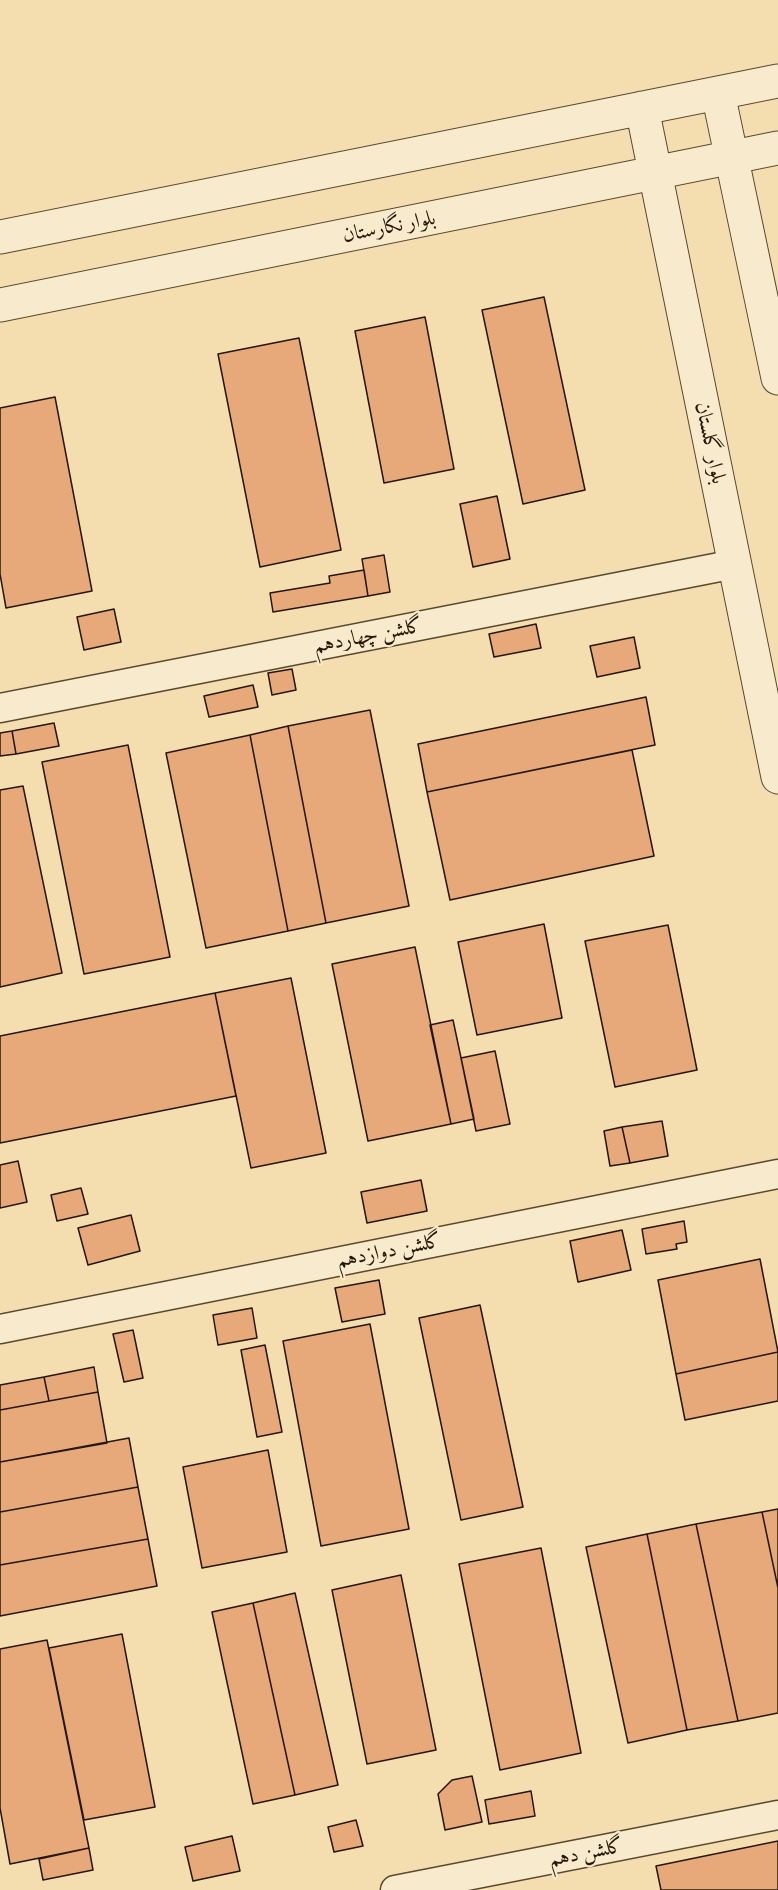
<!DOCTYPE html>
<meta charset="utf-8">
<style>
body{margin:0}
canvas{display:block;background:#f4deb0}
</style>
<canvas width="778" height="1890"></canvas>
<script>
const ctx = document.querySelector('canvas').getContext('2d');
ctx.lineJoin = 'round';
function fill(path, color) { ctx.fillStyle = color; ctx.fill(path, 'evenodd'); }
const poly = rows => new Path2D(rows.map(r => 'M' + r).join(''));
function trace(path, color, width, dash) { ctx.strokeStyle = color; ctx.lineWidth = width; ctx.lineCap = dash ? 'butt' : 'round'; ctx.setLineDash(dash || []); ctx.stroke(path); }
function write(font, color, halo, rows, align = 'center') {
  ctx.font = font + ' "EB Garamond",Amiri,serif'; ctx.lineWidth = 4.5; ctx.setLineDash([]); ctx.textBaseline = 'middle'; ctx.strokeStyle = halo; ctx.fillStyle = color; for (const [text, x, y, turn = 0] of rows) {
    ctx.save(); ctx.translate(x, y); ctx.rotate((+turn || 0) * Math.PI / 180); ctx.textAlign = isNaN(turn) ? turn : align; if (halo) ctx.strokeText(text, 0, 0); ctx.fillText(text, 0, 0); ctx.restore();
  }
}
const building = poly([
 [544,297,585,490,523,504,482,310,544,297],
 [425,317,454,469,384,483,355,331,425,317],
 [299,338,341,550,260,567,218,354,299,338],
 [55,397,92,591,6,608,0,574,0,408,55,397],
 [497,496,510,559,473,567,460,504,497,496],
 [384,555,390,592,368,596,362,559,384,555],
 [364,570,368,596,273,612,270,593,330,583,329,576,364,570],
 [114,609,121,642,84,650,77,617,114,609],
 [536,624,541,648,494,657,489,634,536,624],
 [634,637,640,668,597,677,590,646,634,637],
 [292,669,296,690,272,695,268,673,292,669],
 [253,685,258,707,209,717,204,696,253,685],
 [646,697,655,745,427,792,418,744,646,697],
 [370,710,409,906,326,923,288,726,370,710],
 [54,723,59,746,16,754,12,731,54,723],
 [288,726,326,923,288,931,250,735,288,726],
 [12,731,16,754,0,756,0,733,12,731],
 [250,735,288,931,206,948,166,753,250,735],
 [128,745,170,957,84,974,42,762,128,745],
 [632,750,654,856,450,900,427,792,632,750],
 [23,786,62,973,0,987,0,790,23,786],
 [544,924,562,1018,477,1035,458,942,544,924],
 [668,925,697,1070,615,1087,585,941,668,925],
 [415,947,451,1124,368,1141,332,964,415,947],
 [291,978,326,1153,251,1168,215,993,291,978],
 [215,993,236,1096,0,1143,0,1036,215,993],
 [453,1020,474,1119,451,1124,430,1025,453,1020],
 [495,1051,510,1124,476,1131,461,1058,495,1051],
 [662,1121,668,1156,630,1163,622,1127,662,1121],
 [622,1127,630,1163,610,1166,604,1131,622,1127],
 [18,1161,27,1202,0,1208,0,1165,18,1161],
 [421,1180,427,1211,367,1223,361,1192,421,1180],
 [81,1188,88,1214,57,1221,51,1195,81,1188],
 [131,1215,140,1251,88,1265,78,1228,131,1215],
 [684,1221,687,1242,676,1244,677,1249,646,1254,642,1229,684,1221],
 [622,1230,631,1270,578,1282,570,1241,622,1230],
 [760,1259,778,1352,676,1374,658,1280,760,1259],
 [379,1280,385,1314,342,1322,335,1288,379,1280],
 [480,1305,523,1507,461,1520,419,1318,480,1305],
 [252,1308,257,1338,218,1345,213,1315,252,1308],
 [370,1324,409,1529,321,1546,283,1341,370,1324],
 [133,1330,143,1378,124,1382,113,1334,133,1330],
 [265,1345,282,1432,257,1437,241,1350,265,1345],
 [778,1352,778,1401,685,1420,676,1374,778,1352],
 [94,1367,98,1392,49,1401,44,1377,94,1367],
 [44,1377,49,1401,0,1410,0,1385,44,1377],
 [98,1392,107,1443,0,1462,0,1410,98,1392],
 [129,1438,138,1487,0,1512,0,1462,129,1438],
 [268,1450,287,1552,202,1568,183,1467,268,1450],
 [138,1487,148,1539,0,1565,0,1512,138,1487],
 [778,1509,778,1588,762,1512,778,1509],
 [762,1512,778,1588,778,1713,738,1721,696,1524,762,1512],
 [696,1524,738,1721,687,1730,647,1534,696,1524],
 [647,1534,687,1730,628,1743,586,1547,647,1534],
 [148,1539,157,1586,0,1616,0,1565,148,1539],
 [541,1548,581,1753,500,1770,459,1564,541,1548],
 [401,1575,436,1750,367,1764,332,1590,401,1575],
 [295,1593,338,1785,295,1795,253,1603,295,1593],
 [253,1603,295,1795,253,1804,212,1612,253,1603],
 [122,1634,155,1807,84,1820,49,1648,122,1634],
 [47,1640,89,1848,10,1864,0,1808,0,1649,47,1640],
 [472,1776,482,1822,445,1830,438,1794,452,1780,472,1776],
 [531,1791,535,1816,489,1824,485,1800,531,1791],
 [356,1820,363,1846,334,1852,328,1827,356,1820],
 [232,1836,240,1871,193,1881,185,1847,232,1836],
 [778,1841,778,1890,661,1890,656,1866,778,1841],
 [89,1848,93,1870,43,1880,39,1859,89,1848]
]);
const minor = poly([
 [0,708,735,564],
 [0,1329,778,1174],
 [395,1890,778,1815]
]);
const tertiary = poly([
 [718,93,778,378],
 [642,108,778,777],
 [0,237,778,81],
 [0,305,778,148]
]);
const streetNames = [
 ["بلوار نگارستان",389,227,-11],
 ["بلوار گلستان",710,443,78],
 ["گلشن چهاردهم",368,636,-11],
 ["گلشن دوازدهم",389,1251,-11],
 ["گلشن دهم",586,1853,-11]
];
fill(building, '#e7a97a');
trace(building, '#241705', 1.5);
trace(minor, '#584930', 31);
trace(tertiary, '#584930', 35);
trace(minor, '#f8eacc', 28);
trace(tertiary, '#f8eacc', 33);
write('21px', '#241705', '#f8eacc', streetNames);
</script>
